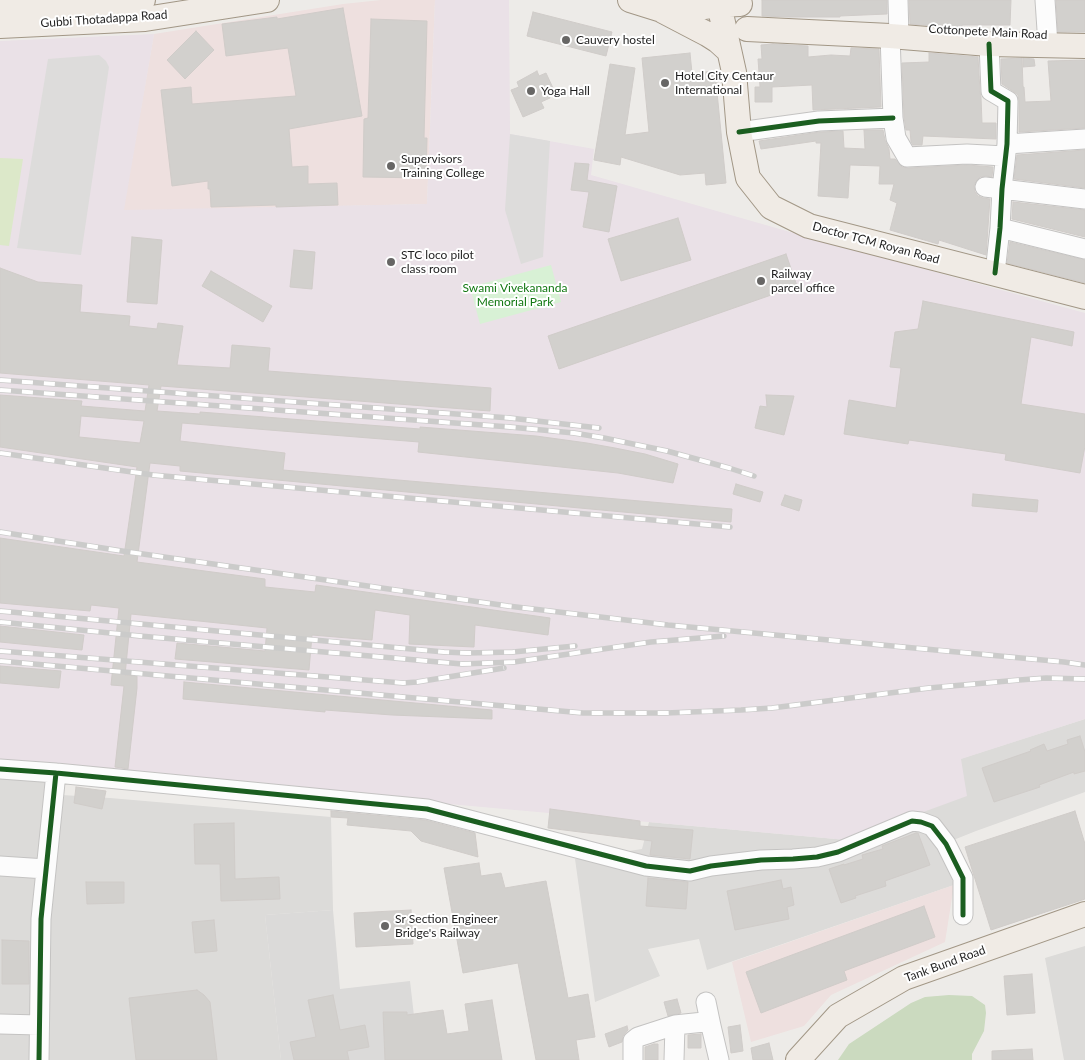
<!DOCTYPE html>
<style>
body{margin:0}
canvas{display:block;background:#edebe8}
</style>
<canvas width="1085" height="1060"></canvas>
<script>
const ctx = document.querySelector('canvas').getContext('2d');
ctx.lineJoin = 'round';
function fill(path, color) { ctx.fillStyle = color; ctx.fill(path, 'evenodd'); }
const poly = rows => new Path2D(rows.map(r => 'M' + r).join(''));
function trace(path, color, width, dash) { ctx.strokeStyle = color; ctx.lineWidth = width; ctx.lineCap = dash ? 'butt' : 'round'; ctx.setLineDash(dash || []); ctx.stroke(path); }
function write(font, color, halo, rows, align = 'center') {
  ctx.font = font + ' Lato,sans-serif'; ctx.lineWidth = 4; ctx.setLineDash([]); ctx.textBaseline = 'middle'; ctx.strokeStyle = halo; ctx.fillStyle = color; for (const [text, x, y, turn = 0] of rows) {
    ctx.save(); ctx.translate(x, y); ctx.rotate((+turn || 0) * Math.PI / 180); ctx.textAlign = isNaN(turn) ? turn : align; if (halo) ctx.strokeText(text, 0, 0); ctx.fillText(text, 0, 0); ctx.restore();
  }
}
const residential = poly([
 [1085,719,1085,792,976,831,941,845,954,885,707,970,699,939,648,949,660,976,595,1002,575,859,642,849,649,822,847,840,960,759],
 [0,773,48,778,46,794,110,798,331,817,333,910,265,915,281,1060,0,1060],
 [1085,946,1085,1060,1064,1060,1045,958]
]);
const commercial = poly([
 [381,0,435,0,427,204,123,211,154,34,343,4],
 [954,885,945,942,831,995,804,1026,751,1042,732,962]
]);
const industrial = poly([
 [435,0,509,0,510,134,594,149,591,175,811,238,1085,313,1085,719,961,759,967,796,847,840,416,801,0,762,0,41,154,34,124,210,427,204]
]);
const religious = poly([
 [333,910,340,989,410,981,419,1060,281,1060,265,915]
]);
const grass = poly([
 [0,158,23,159,9,246,0,245]
]);
const forest = poly([
 [949,995,972,996,985,1005,986,1013,984,1031,972,1054,972,1060,838,1060,849,1044,911,1003,925,997]
]);
const park = poly([
 [551,265,561,302,480,324,470,287]
]);
const parking = poly([
 [99,55,106,61,109,67,81,255,17,248,48,59],
 [510,134,550,141,543,257,521,264,505,210]
]);
const building = poly([
 [762,0,887,0,887,14,840,16,840,17,789,17,762,16,762,0],
 [909,0,1011,0,1010,25,962,25,962,28,910,24,909,0],
 [1056,0,1085,0,1085,32,1058,32,1056,0],
 [343,8,362,116,289,129,292,167,308,166,308,184,337,183,338,205,276,207,276,205,211,207,210,189,208,189,208,181,172,186,161,90,191,87,192,104,296,96,288,48,226,56,222,24,277,17,277,19,343,8],
 [533,12,612,32,606,56,527,36,533,12],
 [371,19,427,21,424,138,427,138,426,178,363,177,364,119,368,118,371,19],
 [196,31,214,50,185,79,167,60,196,31],
 [773,44,808,46,808,57,831,55,850,56,851,48,879,49,881,107,813,110,812,85,772,87,772,102,755,102,755,87,760,87,758,59,762,59,761,45,773,44],
 [690,53,692,73,717,71,718,82,716,82,726,183,706,185,705,173,680,175,621,157,620,165,594,160,610,64,635,68,625,135,649,132,642,58,690,53],
 [929,53,978,57,980,91,981,97,982,123,996,123,996,139,923,136,922,145,913,145,911,142,910,130,906,130,904,117,902,63,929,62,929,53],
 [1022,58,1023,87,1024,87,1025,102,1051,101,1048,61,1085,60,1085,128,1019,132,1019,101,1018,95,1014,92,1002,84,1001,59,1022,58],
 [1023,58,1034,59,1035,66,1023,67,1023,58],
 [537,71,539,76,546,73,553,88,547,91,550,98,541,102,544,108,523,117,511,90,519,87,517,82,537,71],
 [864,130,883,130,885,140,889,149,890,159,895,159,902,167,908,168,967,165,993,167,992,177,986,176,980,177,976,181,974,186,975,192,978,196,983,198,990,199,986,255,939,240,938,244,890,230,897,203,890,200,894,184,879,184,880,166,850,165,848,198,818,196,821,143,816,143,816,141,761,149,759,141,820,132,843,131,844,148,865,149,864,130],
 [1085,150,1085,188,1014,179,1017,155,1085,150],
 [575,163,589,164,587,180,617,186,609,232,583,227,589,192,571,190,575,163],
 [1013,202,1085,210,1085,237,1012,219,1013,202],
 [678,218,691,260,621,281,608,239,678,218],
 [132,237,162,240,157,304,127,302,132,237],
 [1010,242,1085,260,1085,283,1007,263,1010,242],
 [294,250,315,252,312,289,290,287,294,250],
 [786,254,797,286,559,369,548,336,786,254],
 [0,268,38,282,82,285,80,312,130,316,129,326,157,329,158,323,183,326,177,365,230,368,232,345,270,348,268,371,491,388,490,411,161,386,157,411,200,414,200,412,420,429,420,427,536,436,587,443,615,448,645,454,678,464,673,483,618,473,418,452,419,442,182,423,180,441,285,453,283,470,732,509,731,522,180,471,180,466,150,463,137,562,265,579,265,587,315,592,316,585,550,618,548,635,475,625,474,647,409,644,410,615,375,610,372,640,312,635,309,670,175,659,177,643,265,651,267,628,131,614,125,675,137,676,137,688,128,769,115,767,124,686,111,685,119,608,91,605,90,611,0,603,0,538,124,556,137,467,0,447,0,395,82,401,81,406,145,411,149,385,0,373,0,268],
 [81,416,144,421,140,443,79,437,81,416],
 [211,271,272,306,263,322,202,286,211,271],
 [923,301,1074,332,1072,346,1031,337,1021,404,1085,414,1085,446,1080,473,1005,460,1006,454,909,440,908,444,844,434,849,400,896,408,901,368,890,367,895,332,918,329,923,301],
 [766,395,794,396,784,435,755,428,760,406,767,407,766,395],
 [736,484,763,492,760,502,733,494,736,484],
 [973,494,1038,500,1037,512,972,506,973,494],
 [785,495,802,500,799,511,781,505,785,495],
 [0,626,84,635,82,650,0,642,0,626],
 [0,666,61,671,59,688,0,683,0,666],
 [184,682,492,710,492,719,392,715,325,710,325,712,183,699,184,682],
 [1080,736,1085,752,1085,771,1074,774,1074,772,1039,785,1040,787,994,802,982,768,1031,751,1030,750,1044,744,1047,751,1068,744,1067,740,1080,736],
 [76,787,106,791,102,809,74,803,76,787],
 [550,809,640,821,640,826,693,830,690,859,650,855,652,841,548,828,550,809],
 [331,811,425,820,475,833,478,857,421,841,411,831,347,825,348,818,331,817,331,811],
 [1075,811,1085,844,1085,899,991,930,965,847,1075,811],
 [234,823,235,879,279,877,280,899,221,901,220,864,195,864,194,824,234,823],
 [916,833,918,833,930,865,885,881,886,886,855,896,856,898,841,903,829,869,844,864,844,865,863,859,862,855,883,849,882,846,916,833],
 [479,863,481,876,501,873,505,888,546,881,568,998,588,994,595,1037,576,1040,579,1060,536,1060,518,963,463,973,444,868,479,863],
 [648,878,688,882,686,909,646,906,648,878],
 [781,880,783,889,791,887,794,905,787,907,789,919,735,930,727,891,781,880],
 [86,882,124,882,124,903,87,904,86,882],
 [924,906,935,937,844,971,847,980,761,1013,746,972,924,906],
 [411,910,413,944,356,947,354,913,411,910],
 [214,920,217,951,195,953,192,922,214,920],
 [2,940,29,941,29,984,2,984,2,940],
 [1032,974,1035,1013,1007,1015,1004,976,1032,974],
 [197,990,204,995,210,1002,217,1060,136,1060,129,998,197,990],
 [333,995,340,1030,365,1025,369,1047,347,1051,349,1060,294,1060,290,1042,316,1037,308,1000,333,995],
 [677,999,681,1013,668,1016,664,1002,677,999],
 [492,1000,502,1060,385,1060,383,1012,407,1012,407,1015,443,1010,447,1034,469,1031,465,1004,492,1000],
 [740,1025,743,1051,731,1053,728,1027,740,1025],
 [627,1026,628,1030,623,1036,622,1042,609,1047,605,1034,627,1026],
 [701,1034,701,1048,688,1048,688,1035,701,1034],
 [769,1043,773,1060,753,1060,751,1048,769,1043],
 [654,1044,658,1044,658,1060,645,1060,645,1047,654,1044],
 [1032,1049,1033,1060,992,1060,992,1051,1032,1049]
]);
const minor = poly([
 [898,0,899,37],
 [1045,0,1048,45],
 [890,36,893,118,896,138,907,157,967,154,1005,156],
 [989,44,991,91,1008,101,1007,144,1002,189,1000,228,995,273],
 [739,132,819,121,893,118],
 [1007,144,1085,139],
 [985,187,1085,199],
 [1000,228,1085,249],
 [0,769,56,773,427,809,646,866,690,871,711,866,761,860,793,859,817,857,838,852,912,821,921,822,932,826,946,844,963,878,963,915],
 [0,866,46,869],
 [706,1002,711,1026],
 [0,1024,39,1025],
 [39,1060,41,919,56,773],
 [633,1060,633,1041,638,1037,675,1025,704,1022,711,1026,719,1060],
 [674,1060,675,1025]
]);
const major = poly([
 [630,0,662,10,676,11,718,5,740,4],
 [718,0,734,72,739,132,748,178,771,207,809,226,1085,297],
 [0,7,143,0],
 [663,11,707,34,718,41,729,51],
 [0,26,145,19,267,0],
 [747,29,890,36,989,44,1085,46],
 [798,1060,838,1016,904,978,1085,914]
]);
const rail = poly([
 [0,380,510,418,599,428],
 [0,390,510,427,574,433,604,438,667,451,729,468,754,476],
 [0,453,153,475,730,527],
 [0,532,122,551,508,606,668,625,1064,662,1085,665],
 [0,611,444,652,467,653,513,652,575,646],
 [0,622,140,636,462,664,514,662,651,642,724,636],
 [0,651,403,683,417,682,504,668],
 [0,661,583,713,666,713,741,710,772,708,929,688,1019,680,1046,678,1085,679]
]);
const cycleway = poly([
 [989,44,991,91,1008,101,1007,144,1002,189,1000,228,995,273],
 [739,132,819,121,893,118],
 [0,769,56,773,427,809,646,866,690,871,711,866,761,860,793,859,817,857,838,852,912,821,921,822,932,826,946,844,963,878,963,915],
 [39,1060,41,919,56,773]
]);
const markers = [
 [566,40,5,"#676665"],
 [665,83,5,"#676665"],
 [531,91,5,"#676665"],
 [391,166,5,"#676665"],
 [391,262,5,"#676665"],
 [761,281,5,"#676665"],
 [385,926,5,"#676665"]
];
const streetNames = [
 ["Gubbi Thotadappa Road",104,19,-4],
 ["Cottonpete Main Road",988,32,3],
 ["Doctor TCM Royan Road",876,243,15],
 ["Tank Bund Road",945,964,-20]
];
const poiNames = [
 ["Cauvery hostel",576,40],
 ["Hotel City Centaur",675,76],
 ["International",675,90],
 ["Yoga Hall",541,91],
 ["Supervisors",401,159],
 ["Training College",401,173],
 ["STC loco pilot",401,255],
 ["class room",401,269],
 ["Railway",771,274],
 ["parcel office",771,288],
 ["Sr Section Engineer",395,919],
 ["Bridge's Railway",395,933]
];
const parkNames = [
 ["Swami Vivekananda",515,288],
 ["Memorial Park",515,302]
];
fill(residential, '#dcdbd9');
fill(commercial, '#eee0df');
fill(industrial, '#eae1e7');
fill(religious, '#dbdad9');
fill(grass, '#dce8c9');
fill(forest, '#cbdabf');
fill(park, '#d8f1d5');
fill(parking, '#dddcdb');
fill(building, '#d2d0cd');
trace(building, '#d0ccc9', 1);
trace(minor, '#c4c3c2', 21);
trace(major, '#a29786', 26);
trace(minor, '#fcfcfc', 19);
trace(major, '#f0ebe5', 24);
trace(rail, '#cbcbca', 5.5);
trace(rail, '#fff', 4, [11]);
trace(cycleway, '#1b5e20', 5);
for (const [x, y, r, color] of markers) { const dot = new Path2D(); dot.arc(x, y, r, 0, 2 * Math.PI); ctx.fillStyle = color; ctx.fill(dot); trace(dot, '#fff', 2); }
write('12px', '#1f1f1f', '#fff', streetNames);
write('12px', '#1f1f1f', '#fff', poiNames, 'left');
write('12px', '#127812', '#fff', parkNames);
</script>
